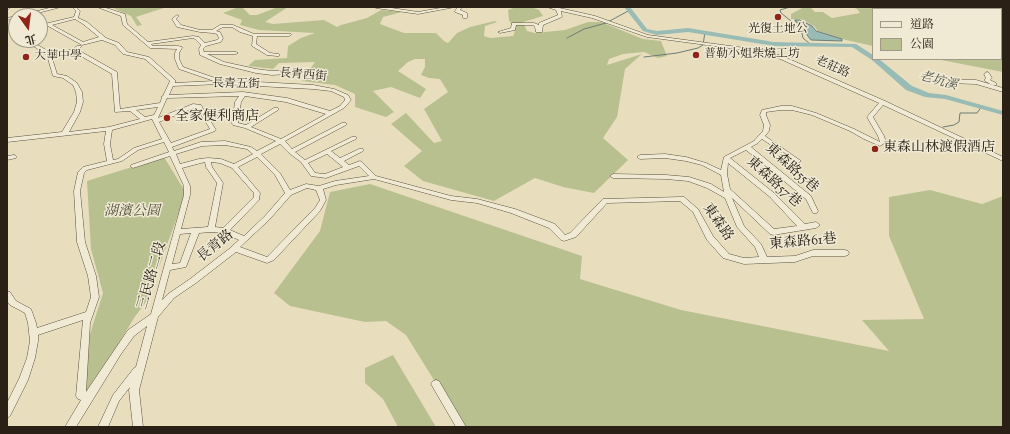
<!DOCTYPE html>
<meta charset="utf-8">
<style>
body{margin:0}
#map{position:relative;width:1010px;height:434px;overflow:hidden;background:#e8debe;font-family:"Sorts Mill Goudy","Noto Serif TC",serif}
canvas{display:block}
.frame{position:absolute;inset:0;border:8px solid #2a2015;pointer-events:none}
.legend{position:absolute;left:872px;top:8px;width:130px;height:52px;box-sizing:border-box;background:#f0ead5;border:1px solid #a19988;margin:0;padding:5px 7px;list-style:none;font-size:12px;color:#2a2015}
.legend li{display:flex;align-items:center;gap:8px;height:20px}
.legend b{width:20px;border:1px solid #a19988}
.north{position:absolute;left:8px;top:8px;width:40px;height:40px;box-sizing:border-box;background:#f0ead5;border:1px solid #a19988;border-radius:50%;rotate:166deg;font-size:11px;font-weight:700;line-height:16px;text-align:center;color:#2a2015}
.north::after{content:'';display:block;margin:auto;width:14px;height:18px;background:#8f2418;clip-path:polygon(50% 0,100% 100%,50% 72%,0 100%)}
</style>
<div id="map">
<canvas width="1010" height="434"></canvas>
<div class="frame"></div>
<ul class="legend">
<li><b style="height:5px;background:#f0ead5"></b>道路</li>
<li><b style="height:11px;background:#b9c08f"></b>公園</li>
</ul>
<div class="north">北</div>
</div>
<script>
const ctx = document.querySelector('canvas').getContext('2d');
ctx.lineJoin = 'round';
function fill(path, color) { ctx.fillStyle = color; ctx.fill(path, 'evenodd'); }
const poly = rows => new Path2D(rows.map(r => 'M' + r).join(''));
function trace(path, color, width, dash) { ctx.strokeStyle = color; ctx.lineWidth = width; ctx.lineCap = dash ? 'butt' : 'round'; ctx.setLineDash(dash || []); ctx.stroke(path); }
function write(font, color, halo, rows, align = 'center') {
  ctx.font = font + ' "Sorts Mill Goudy","Noto Serif TC",serif'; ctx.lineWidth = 3; ctx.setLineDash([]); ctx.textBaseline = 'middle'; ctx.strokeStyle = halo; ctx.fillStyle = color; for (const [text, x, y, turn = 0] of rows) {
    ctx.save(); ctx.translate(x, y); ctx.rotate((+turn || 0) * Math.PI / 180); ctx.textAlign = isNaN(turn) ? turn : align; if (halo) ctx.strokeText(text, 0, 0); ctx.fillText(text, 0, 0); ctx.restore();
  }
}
const green = poly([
 [111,7,167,7,136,17,142,25,137,26,131,16],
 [278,7,288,7,265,22,273,24,324,20,337,27,341,25,367,18,381,10,402,12,383,17,380,24,404,33,436,33,444,41,448,43,457,33,470,27,495,21,497,22,485,26,484,36,490,38,513,36,515,31,509,20,508,10,516,7,531,7,539,10,543,16,523,22,527,31,535,33,565,30,588,22,601,22,643,39,661,41,667,56,658,58,644,52,623,54,609,59,607,65,642,54,625,69,617,117,603,138,628,160,594,193,563,187,535,178,494,201,423,181,404,166,422,151,391,124,406,113,434,143,442,141,424,109,448,92,440,79,429,78,421,75,425,67,425,59,415,59,408,62,398,71,426,89,420,98,391,87,373,91,394,112,386,117,355,107,355,94,335,85,302,81,315,62,279,63,273,69,248,66,255,60,287,58,288,46,301,38,315,33,259,30,240,25,242,20,223,13,236,8,243,8,250,15,257,15],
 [804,7,811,8,815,12,823,12,832,18,860,13,857,9,852,7,977,7,984,9,873,9,873,46,846,40,818,31,814,26,801,19,791,19,791,14],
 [1001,14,1003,15,1003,72,936,59,1001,59],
 [164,157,186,193,146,302,134,318,112,355,85,395,90,334,103,293,91,249,87,181],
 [370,184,582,256,580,279,681,310,889,351,862,320,924,319,889,236,889,197,930,190,982,204,1003,196,1003,427,463,427,406,335,386,321,365,322,290,306,274,293,320,231,330,192],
 [393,355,436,427,398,427,383,399,365,383,365,368]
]);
const water = poly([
 [795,20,800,20,812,26,816,31,842,39,842,41,811,40,807,35,806,29,796,22,795,20]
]);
const stream = poly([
 [790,7,780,10,781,13,801,29,803,38,810,44],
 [567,38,584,29,606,23,630,10],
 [644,57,677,53,698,48,703,45,705,32],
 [943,127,954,125,959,122,960,113,977,113,982,106]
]);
const river = poly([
 [624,7,630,7,647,29,657,31,688,28,774,42,856,44,873,55,873,59,879,59,912,86,929,93,946,95,1003,111,1003,115,945,99,925,97,906,90,872,60,852,47,774,46,688,32,657,35,643,31,624,7]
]);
const minor = poly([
 [7,7,11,7,7,10,7,7],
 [53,7,61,7,26,16,18,16,53,7],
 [72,7,76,7,80,11,78,18,87,22,106,38,119,43,127,52,149,57,175,80,175,83,214,81,179,69,175,59,175,53,177,49,150,48,123,25,121,16,97,7,103,7,125,14,127,24,148,42,193,36,199,37,205,43,217,40,219,38,217,34,213,33,200,32,177,27,172,19,177,15,179,16,176,19,181,25,200,30,212,30,220,25,233,25,254,34,291,34,291,35,289,36,257,36,256,44,270,53,279,54,279,56,277,56,267,55,252,46,253,36,240,32,232,27,223,27,216,31,220,32,223,38,221,42,206,46,203,49,204,52,236,52,238,53,236,54,207,54,224,62,256,69,272,71,301,70,304,72,303,73,272,75,256,73,220,64,200,55,199,49,201,45,195,39,193,38,151,44,153,46,178,46,182,47,182,48,179,53,179,59,183,67,221,80,313,85,334,89,348,95,351,100,344,108,285,141,292,149,342,123,346,123,346,125,295,152,305,160,352,137,356,137,356,139,331,151,340,158,359,149,363,149,364,150,363,151,344,161,349,165,360,161,362,162,376,176,451,196,477,199,515,209,555,224,565,235,570,233,603,199,682,197,684,197,698,209,713,236,729,254,744,258,759,257,755,247,737,227,725,198,707,188,688,181,666,179,613,178,610,176,613,174,666,175,689,177,711,184,724,192,721,175,702,165,686,161,665,158,640,159,637,157,640,155,665,154,686,157,706,163,721,170,724,157,754,141,763,131,764,125,760,115,762,110,781,106,792,106,816,113,854,129,880,142,878,136,867,117,879,103,778,58,759,52,647,37,592,18,561,11,562,17,543,25,542,32,536,32,535,27,533,25,516,25,515,30,500,33,498,32,511,28,512,23,534,23,539,25,539,23,558,15,556,10,547,7,555,7,595,16,648,35,760,50,782,56,885,101,1003,157,1003,161,883,105,873,117,884,136,886,142,880,146,864,139,850,131,812,115,792,110,781,110,766,112,766,115,770,125,769,131,765,136,801,161,798,163,796,162,762,139,758,143,751,147,811,196,818,211,817,213,813,213,806,199,746,150,730,158,774,193,805,224,816,222,820,225,816,228,773,235,770,234,732,198,744,226,761,244,767,257,795,256,813,250,845,250,848,251,849,253,848,255,845,256,813,256,795,262,744,264,723,258,707,240,693,212,680,201,607,203,576,237,564,241,561,240,549,228,511,213,477,203,451,200,374,179,336,185,323,189,326,200,320,211,274,260,267,263,236,252,196,283,174,298,158,317,139,390,143,427,133,427,129,390,130,387,119,401,108,427,98,427,113,395,134,368,136,367,147,326,134,336,121,354,76,427,65,427,81,400,78,399,76,396,83,320,38,335,38,341,35,358,28,380,10,416,7,418,7,403,19,379,27,358,30,341,28,323,25,313,10,305,7,301,7,291,10,292,16,301,31,309,36,323,37,328,86,312,91,297,88,276,77,242,74,191,78,172,83,167,107,161,104,144,106,131,7,142,7,138,62,132,74,112,77,102,76,92,73,85,63,78,53,76,47,55,24,40,29,40,48,51,51,55,73,49,77,46,81,46,81,47,78,50,117,72,120,109,160,103,162,98,161,97,163,96,170,81,145,59,123,54,115,45,102,40,82,45,48,26,40,27,40,25,74,17,76,11,72,7],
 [75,19,83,24,99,37,83,42,52,25,75,19],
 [74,52,112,74,115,112,130,111,140,119,109,127,69,132,80,112,83,102,82,92,77,83,67,76,57,74,52,58,74,52],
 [221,84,313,89,331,91,344,97,345,100,340,106,330,111,287,98,243,92,169,95,173,86,221,84],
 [239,96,235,102,232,124,233,125,245,128,276,141,257,151,251,147,225,141,201,142,174,151,172,147,215,131,216,130,211,122,215,119,217,115,213,112,205,112,201,105,193,104,158,118,167,98,239,96],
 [245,96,286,102,326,114,281,139,251,127,278,110,278,108,274,108,246,125,238,123,241,102,245,96],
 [158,107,154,115,145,117,136,110,158,107],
 [194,108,197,108,210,129,171,143,159,122,194,108],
 [207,115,210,115,211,116,209,118,207,115],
 [152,119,162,139,134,148,118,159,113,160,110,144,112,130,152,119],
 [164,142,169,152,131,165,130,166,133,168,170,156,184,186,184,195,151,314,128,330,86,392,90,323,99,297,96,276,85,242,80,191,84,173,87,170,122,161,138,150,164,142],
 [280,144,289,153,301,162,311,176,326,178,359,166,369,176,335,181,319,186,306,184,290,190,280,173,261,154,280,144],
 [225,145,247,149,253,154,234,164,221,159,208,158,199,159,180,164,176,154,202,146,225,145],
 [327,154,343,167,325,174,315,173,308,163,327,154],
 [257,157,275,175,285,193,265,216,244,236,230,230,259,200,260,193,238,167,257,157],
 [205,162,206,167,217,183,208,227,181,229,190,195,190,186,182,168,205,162],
 [211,162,220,163,232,168,254,193,254,197,223,228,215,227,223,183,212,167,211,162],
 [728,163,770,197,797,226,774,229,730,189,727,174,728,163],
 [307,188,316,190,320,200,315,208,268,256,267,257,240,247,269,220,291,195,307,188],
 [211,232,224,233,239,240,229,249,190,279,168,294,162,300,170,270,186,267,199,233,211,232],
 [191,233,180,263,172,264,180,234,191,233],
 [374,7,385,7,418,12,446,7,455,7,418,14,376,8,374,7],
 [458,7,462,7,460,10,467,13,467,18,463,18,463,15,455,12,455,11,458,7],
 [16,16,16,18,7,20,7,18,16,16,17,16,16,16],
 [7,25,16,32,16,35,7,28,7,25],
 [987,72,989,73,992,78,990,80,996,83,996,85,992,85,985,81,984,80,986,78,984,74,987,72],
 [950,80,976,80,1003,88,1003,92,976,84,948,83,947,82,950,80],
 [14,155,16,156,17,157,16,158,7,160,7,156,14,155],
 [436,380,439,381,466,427,456,427,431,384,433,381,436,380]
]);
const markers = [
 [778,17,4,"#8f2418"],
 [696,55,4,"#8f2418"],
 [26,57,4,"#8f2418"],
 [167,118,4,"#8f2418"],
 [875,149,4,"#8f2418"]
];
const farPoinames = [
 ["光復土地公",778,30,"center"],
 ["普勒小姐柴燒工坊",704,55],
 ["大華中學",34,57]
];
const farStreetnames = [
 ["老莊路",832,68,24],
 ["長青西街",303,76,5],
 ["長青五街",236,85,1]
];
const farWaternames = [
 ["老坑溪",938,82,15]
];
const poiNames = [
 ["全家便利商店",175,118],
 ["東森山林渡假酒店",883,149]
];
const streetNames = [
 ["東森路55巷",791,169,42],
 ["東森路57巷",773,183,42],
 ["東森路",717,223,55],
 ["東森路61巷",803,243,-5],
 ["長青路",216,247,-39],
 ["三民路二段",153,276,-74]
];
const parkNames = [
 ["湖濱公園",132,213]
];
fill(green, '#b9c08f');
fill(water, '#98bbb6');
trace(water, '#6c7d76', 1);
trace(stream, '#6c7d76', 1);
fill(river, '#98bbb6');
trace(minor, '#5a503f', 1);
fill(minor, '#f0ead5');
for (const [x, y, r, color] of markers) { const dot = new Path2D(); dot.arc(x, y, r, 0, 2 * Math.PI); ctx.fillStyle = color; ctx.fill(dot); trace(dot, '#f0ead5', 1.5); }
write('12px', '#2a2015', '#f0ead5', farPoinames, 'left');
write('12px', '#2a2015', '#f0ead5', farStreetnames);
write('italic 13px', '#4b4e45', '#f0ead5', farWaternames);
write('14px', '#2a2015', '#f0ead5', poiNames, 'left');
write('14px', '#2a2015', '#f0ead5', streetNames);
write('italic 14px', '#55503a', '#f0ead5', parkNames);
</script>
